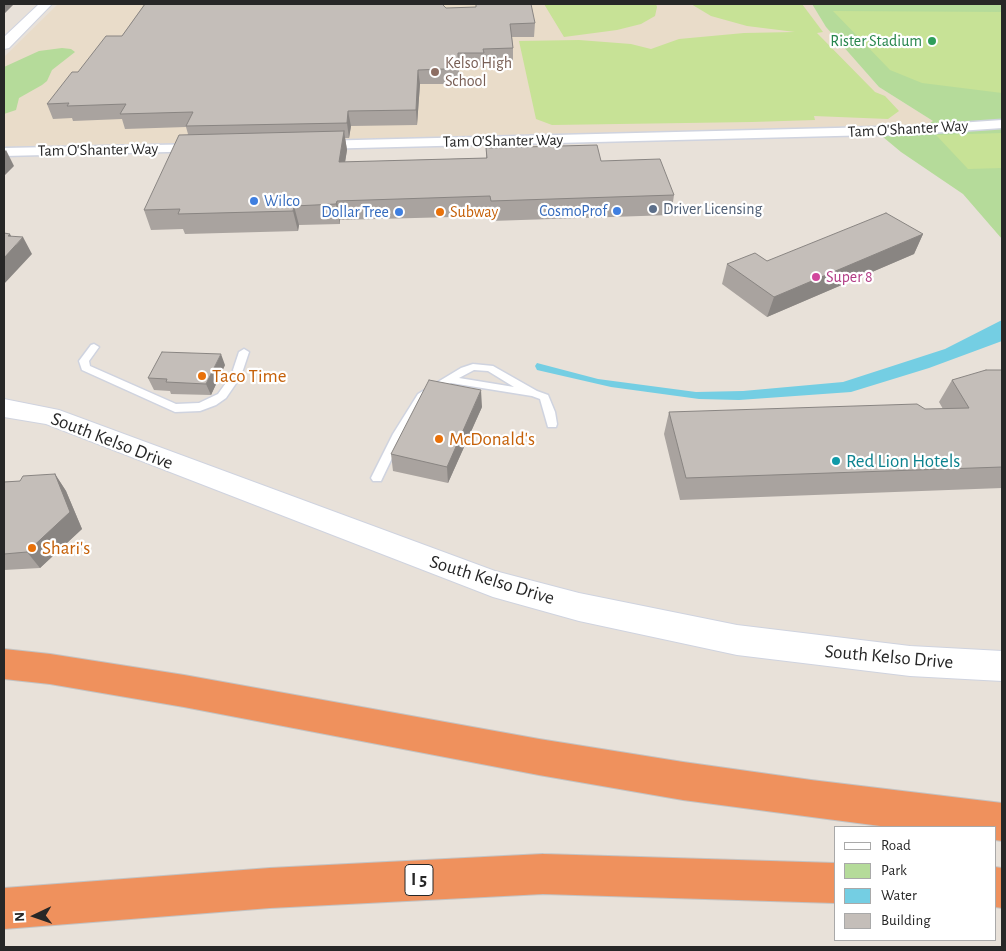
<!DOCTYPE html>
<style>
body{margin:0}
#map{position:relative;width:1006px;height:951px;overflow:hidden;background:#e8e1d9;font-family:"Alegreya Sans",sans-serif}
canvas{display:block}
.frame{position:absolute;inset:0;border:5px solid #272727;pointer-events:none}
.legend{position:absolute;left:834px;top:826px;width:162px;height:115px;box-sizing:border-box;background:#fff;border:1px solid #a9a9a9;margin:0;padding:6px 9px;list-style:none;font-size:15px;color:#272727}
.legend li{display:flex;align-items:center;gap:10px;height:25px}
.legend b{width:25px;border:1px solid #a9a9a9}
.north{position:absolute;left:10px;top:891px;width:50px;height:50px;-webkit-text-stroke:4px #fff;paint-order:stroke;rotate:267deg;font-size:14px;font-weight:700;line-height:20px;text-align:center;color:#272727}
.north::after{content:'';display:block;margin:auto;width:18px;height:22px;background:#272727;clip-path:polygon(50% 0,100% 100%,50% 72%,0 100%)}
</style>
<div id="map">
<canvas width="1006" height="951"></canvas>
<div class="frame"></div>
<ul class="legend">
<li><b style="height:6px;background:#fff"></b>Road</li>
<li><b style="height:14px;background:#b5db9a"></b>Park</li>
<li><b style="height:14px;background:#74cee3"></b>Water</li>
<li><b style="height:14px;background:#c4beb9"></b>Building</li>
</ul>
<div class="north">N</div>
</div>
<script>
const ctx = document.querySelector('canvas').getContext('2d');
ctx.lineJoin = 'round';
function fill(path, color) { ctx.fillStyle = color; ctx.fill(path, 'evenodd'); }
const poly = rows => new Path2D(rows.map(r => 'M' + r).join(''));
function trace(path, color, width, dash) { ctx.strokeStyle = color; ctx.lineWidth = width; ctx.lineCap = dash ? 'butt' : 'round'; ctx.setLineDash(dash || []); ctx.stroke(path); }
function write(font, color, halo, rows, align = 'center') {
  ctx.font = font + ' "Alegreya Sans",sans-serif'; ctx.lineWidth = 4.5; ctx.setLineDash([]); ctx.textBaseline = 'middle'; ctx.strokeStyle = halo; ctx.fillStyle = color; for (const [text, x, y, turn = 0] of rows) {
    ctx.save(); ctx.translate(x, y); ctx.rotate((+turn || 0) * Math.PI / 180); ctx.textAlign = isNaN(turn) ? turn : align; if (halo) ctx.strokeText(text, 0, 0); ctx.fillText(text, 0, 0); ctx.restore();
  }
}
const education = poly([
 [58,4,812,4,826,27,879,87,933,121,925,126,4,147,4,57]
]);
const green = poly([
 [812,4,1002,4,1002,239,963,194,901,152,871,127,925,126,933,121,879,87,826,27],
 [62,48,71,49,75,52,52,70,47,81,42,85,19,98,16,110,4,114,4,67,39,51]
]);
const pitch = poly([
 [544,4,656,4,657,7,655,16,641,24,617,30,564,37],
 [691,4,802,4,823,32,817,33,875,92,885,96,899,111,888,119,814,116,815,120,752,122,552,125,536,119,519,41,579,40,631,44,651,49,679,39,744,33,795,32,747,26,711,16],
 [833,11,1002,12,1002,93,922,83,890,70],
 [1002,133,1002,168,968,169,936,135]
]);
const water = poly([
 [1002,320,1002,341,929,368,851,392,739,400,699,399,611,387,537,370,535,366,537,363,598,379,696,392,743,391,843,382,945,349]
]);
const lane = poly([
 [94,344,99,347,89,361,90,366,176,404,199,403,218,394,228,380,232,379,237,382,226,398,216,405,200,411,175,412,82,370,79,361,91,345,94,344],
 [244,349,249,352,243,370,242,372,234,372,233,370,239,352,244,349],
 [473,364,493,366,537,391,548,395,555,412,557,424,556,427,548,427,540,399,532,396,451,383,426,398,403,435,381,481,373,481,371,478,393,434,418,394,461,368,473,364],
 [474,370,488,371,514,387,459,378,474,370]
]);
const street = poly([
 [1002,120,1002,128,915,134,317,149,310,145,317,141,915,126,1002,120],
 [203,144,208,145,210,148,208,151,4,156,4,148,203,144]
]);
const secondary = poly([
 [39,4,52,4,9,48,4,49,4,37,39,4],
 [4,399,59,410,495,571,579,593,737,625,910,646,1002,651,1002,681,910,676,737,655,579,621,493,597,46,424,4,417,4,399]
]);
const highway = poly([
 [4,649,50,654,184,675,539,739,683,762,811,780,1002,803,1002,841,995,840,995,827,888,827,683,800,539,775,184,707,50,684,4,679,4,649],
 [543,854,835,863,835,903,543,894,270,908,4,929,4,888,270,868,543,854],
 [995,867,1002,868,1002,908,995,907,995,867]
]);
const wall = poly([
 [145,4,446,8,535,23,534,37,512,37,513,48,513,62,484,63,484,67,459,68,459,77,446,77,446,84,420,84,417,125,351,126,349,138,345,138,347,150,345,162,486,158,486,148,601,161,674,195,671,215,491,221,490,216,340,220,340,224,299,225,298,231,185,234,183,229,151,230,144,210,188,134,186,127,125,129,122,119,73,121,72,118,53,119,47,104,78,72,122,36],
 [923,234,914,254,767,317,722,284,727,264,767,261],
 [225,365,211,395,171,394,170,391,154,390,148,378],
 [1002,370,1002,488,680,500,664,434,669,412,943,409,939,402,952,380],
 [482,407,448,483,393,471,391,454],
 [55,474,66,491,82,529,40,568,4,570,4,482,20,481]
]);
const shadedWall = poly([
 [4,4,14,4,4,14],
 [418,70,420,84,417,125,416,110],
 [348,111,351,126,349,138,347,123],
 [344,131,347,150,342,181,339,162],
 [6,150,14,166,4,176,4,152],
 [337,201,340,220,340,224,336,204],
 [294,206,299,225,298,231,293,211],
 [10,234,16,245,23,237,32,254,4,284,4,258,8,236],
 [923,234,914,254,767,317,774,297],
 [221,354,225,365,211,395,206,384],
 [481,390,482,407,448,483,447,467],
 [55,474,66,491,82,529,40,568,27,552]
]);
const building = poly([
 [145,4,179,4,178,4,442,4,446,8,476,7,476,4,531,4,535,23,510,24,513,48,483,49,484,53,458,53,458,63,445,63,445,69,418,70,416,110,348,111,347,123,186,126,193,112,120,114,126,104,67,106,69,103,47,104,72,72,78,72,106,36,122,36,145,4],
 [344,131,339,162,487,158,486,148,597,145,601,161,660,159,674,195,491,201,490,196,337,201,336,204,294,206,293,211,178,214,180,209,144,210,179,135,344,131],
 [886,213,923,234,774,297,727,264,755,253,767,261,886,213],
 [4,233,10,234,8,236,23,237,4,258,4,233],
 [162,352,221,354,206,384,166,382,167,379,148,378,162,352],
 [986,370,1002,370,1002,467,686,478,669,412,917,404,925,409,969,408,952,380,986,370],
 [429,380,481,390,447,467,391,454,429,380],
 [55,474,70,512,27,552,4,554,4,482,20,481,23,476,55,474]
]);
const markers = [
 [932,41,5,"#2e9e5b"],
 [435,72,5,"#8d6e63"],
 [254,201,5,"#3f7fe0"],
 [653,209,5,"#5c6f8a"],
 [617,211,5,"#3f7fe0"],
 [399,212,5,"#3f7fe0"],
 [440,212,5,"#e8710a"],
 [816,277,5,"#d1479c"],
 [202,376,5,"#e8710a"],
 [439,439,5,"#e8710a"],
 [836,461,5,"#0f9aa8"],
 [32,548,5,"#e8710a"]
];
const farLeisurenames = [
 ["Rister Stadium",922,41]
];
const farEducationnames = [
 ["Kelso High",445,63],
 ["School",445,81]
];
const farStreetnames = [
 ["Tam O'Shanter Way",908,129,-3],
 ["Tam O'Shanter Way",503,141,-1],
 ["Tam O'Shanter Way",98,150,-1]
];
const farShopnames = [
 ["Wilco",264,201,"left"],
 ["CosmoProf",607,211],
 ["Dollar Tree",389,212]
];
const farServicenames = [
 ["Driver Licensing",663,209]
];
const farFoodnames = [
 ["Subway",450,212]
];
const farHotelnames = [
 ["Super 8",826,277]
];
const shields = [
 [419,880,28]
];
const shieldNames = [
 ["I 5",419,880]
];
const foodNames = [
 ["Taco Time",212,376],
 ["McDonald's",449,439],
 ["Shari's",42,548]
];
const streetNames = [
 ["South Kelso Drive",112,441,21],
 ["South Kelso Drive",492,580,17],
 ["South Kelso Drive",889,657,5]
];
const cultureNames = [
 ["Red Lion Hotels",846,461]
];
fill(education, '#e9dcc9');
fill(green, '#b5db9a');
fill(pitch, '#c7e296');
fill(water, '#74cee3');
trace(lane, '#cfd3df', 3);
trace(street, '#cfd3df', 3);
trace(secondary, '#cfd3df', 2);
trace(highway, '#c3c3c3', 2);
fill(lane, '#fff');
fill(street, '#fff');
fill(secondary, '#fff');
fill(highway, '#ef915d');
fill(wall, '#a9a39f');
fill(shadedWall, '#898582');
fill(building, '#c4beb9');
trace(building, '#898582', 1);
for (const [x, y, r, color] of markers) { const dot = new Path2D(); dot.arc(x, y, r, 0, 2 * Math.PI); ctx.fillStyle = color; ctx.fill(dot); trace(dot, '#fff', 2); }
write('16px', '#27864d', '#fff', farLeisurenames, 'right');
write('16px', '#785e54', '#fff', farEducationnames, 'left');
write('16px', '#272727', '#fff', farStreetnames);
write('16px', '#366cbe', '#fff', farShopnames, 'right');
write('16px', '#4e5e75', '#fff', farServicenames, 'left');
write('16px', '#c56008', '#fff', farFoodnames, 'left');
write('16px', '#b23c85', '#fff', farHotelnames, 'left');
for (const [x, y, w] of shields) { const box = new Path2D(); box.roundRect(x - w / 2, y - 15.5, w, 31, 4); ctx.fillStyle = '#fff'; ctx.fill(box); trace(box, '#272727', 1); }
write('bold 18px', '#272727', null, shieldNames);
write('19px', '#c56008', '#fff', foodNames, 'left');
write('19px', '#272727', '#fff', streetNames);
write('19px', '#0d838f', '#fff', cultureNames, 'left');
</script>
